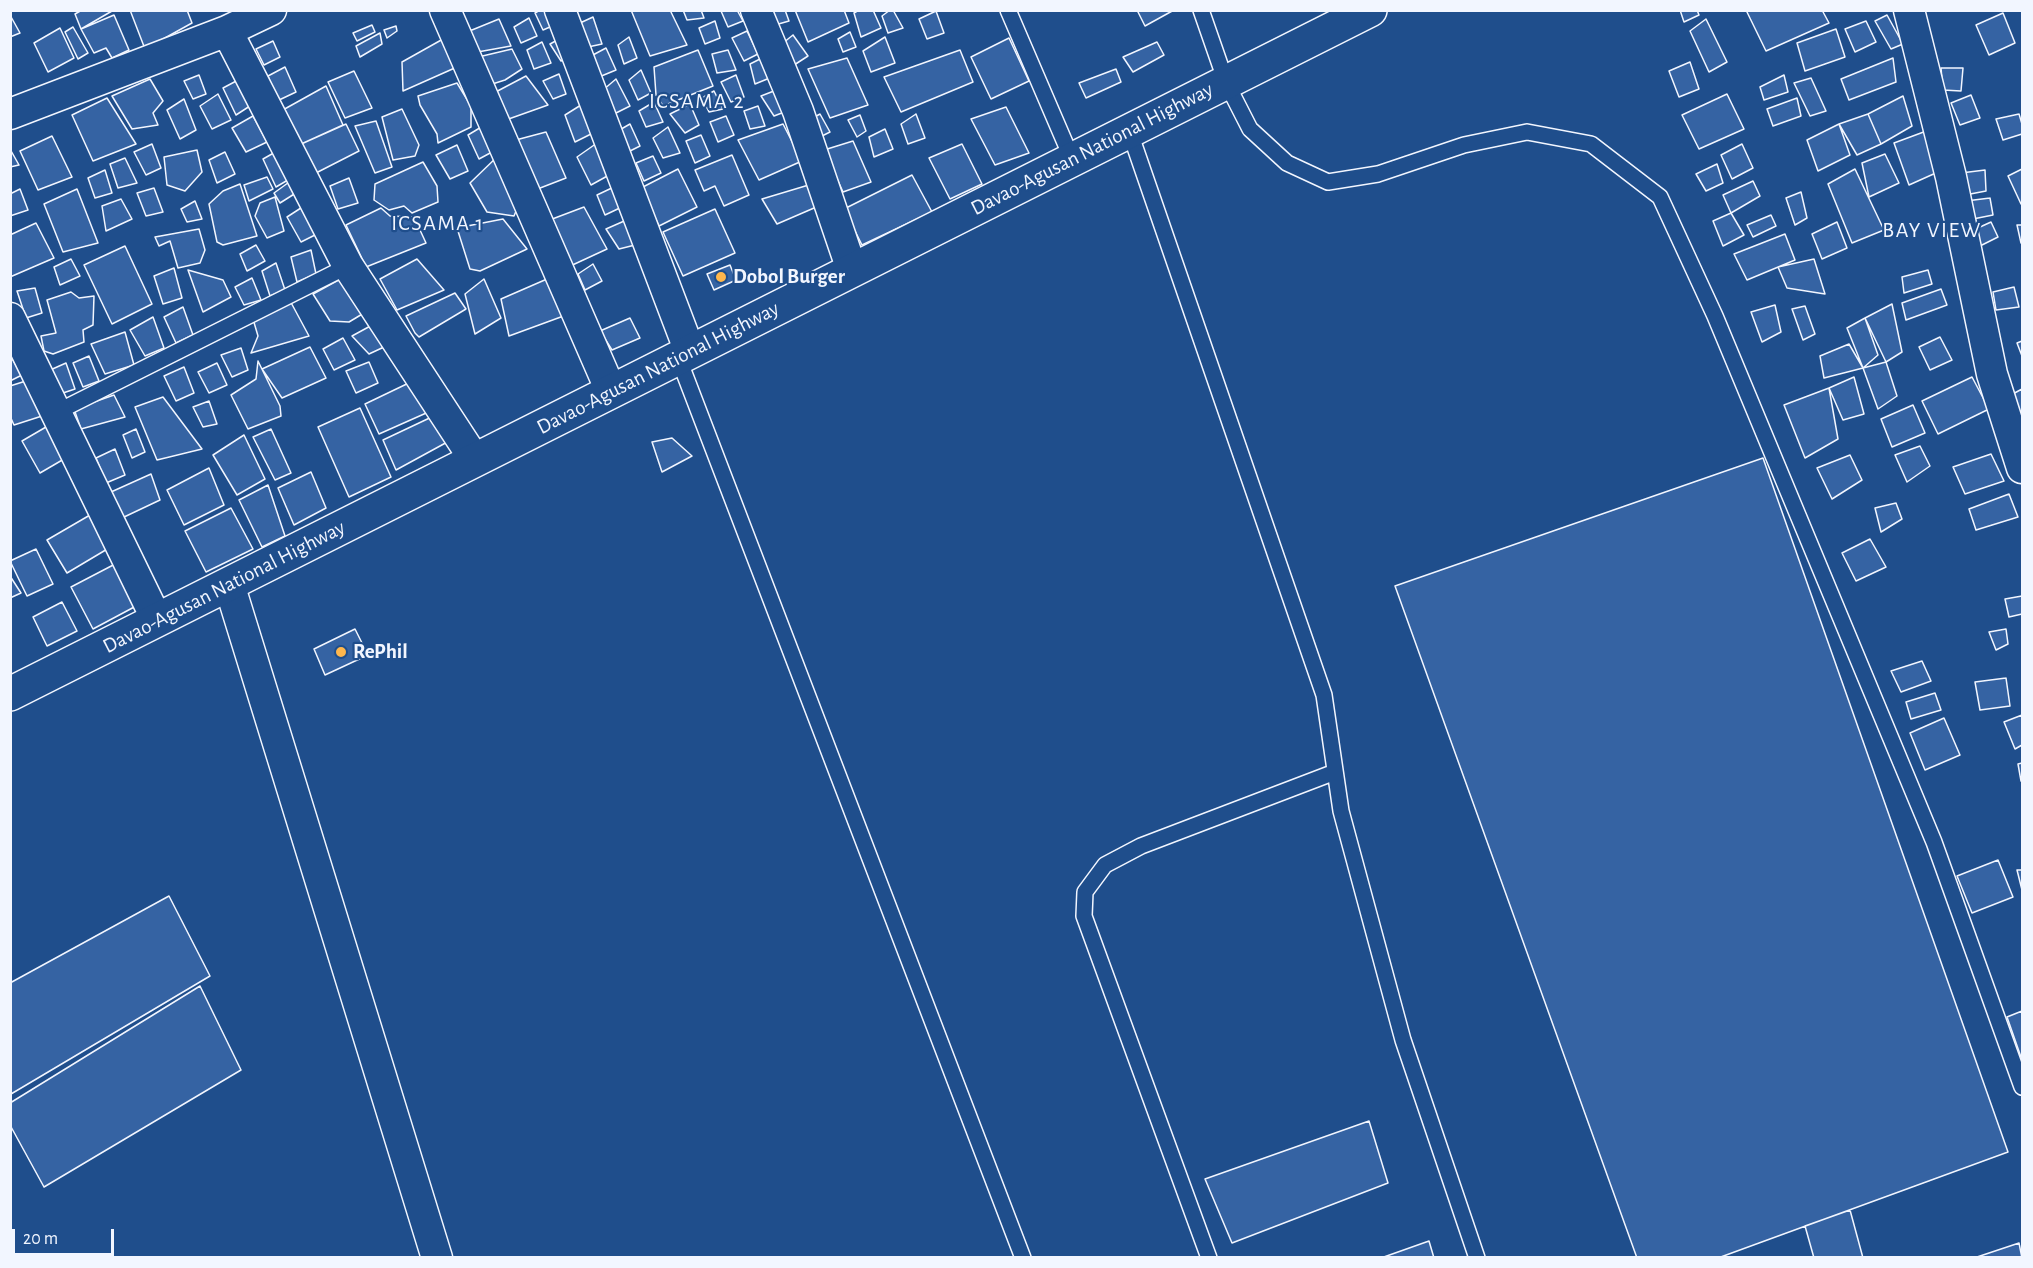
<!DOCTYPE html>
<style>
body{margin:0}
#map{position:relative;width:2033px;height:1268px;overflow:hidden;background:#1f4e8c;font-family:"Alegreya Sans",sans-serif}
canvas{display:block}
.frame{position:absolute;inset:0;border:12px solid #f2f6ff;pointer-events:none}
.scale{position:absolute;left:12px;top:1229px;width:102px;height:27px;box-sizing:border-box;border:3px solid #f2f6ff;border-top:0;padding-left:8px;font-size:18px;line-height:21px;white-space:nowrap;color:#f2f6ff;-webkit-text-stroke:4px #1f4e8c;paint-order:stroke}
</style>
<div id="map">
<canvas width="2033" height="1268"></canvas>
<div class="frame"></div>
<div class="scale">20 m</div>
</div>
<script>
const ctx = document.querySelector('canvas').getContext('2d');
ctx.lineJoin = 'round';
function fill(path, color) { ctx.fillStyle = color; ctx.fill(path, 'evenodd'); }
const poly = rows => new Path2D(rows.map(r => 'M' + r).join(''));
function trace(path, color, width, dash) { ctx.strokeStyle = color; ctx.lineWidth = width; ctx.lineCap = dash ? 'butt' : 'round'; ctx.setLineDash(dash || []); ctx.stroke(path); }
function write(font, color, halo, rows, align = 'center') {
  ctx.font = font + ' "Alegreya Sans",sans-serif'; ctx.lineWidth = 4.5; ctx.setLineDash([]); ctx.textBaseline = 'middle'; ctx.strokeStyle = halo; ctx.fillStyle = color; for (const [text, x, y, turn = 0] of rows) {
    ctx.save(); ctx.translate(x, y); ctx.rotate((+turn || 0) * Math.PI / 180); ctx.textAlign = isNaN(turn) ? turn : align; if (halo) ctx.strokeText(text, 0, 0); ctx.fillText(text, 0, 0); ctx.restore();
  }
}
const building = poly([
 [82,10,112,10,112,11,81,29,75,14,82,10],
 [130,10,187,10,192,23,145,49,130,10],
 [540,10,552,10,557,24,543,30,535,13,540,10],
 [631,10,670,10,687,45,650,56,631,10],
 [683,10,701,10,704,18,687,20,683,10],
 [723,10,737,10,743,21,728,27,721,11,723,10],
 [770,10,785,10,789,21,775,25,770,10],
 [795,10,844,10,849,23,808,42,795,10],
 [859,10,873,10,881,28,861,37,854,13,859,10],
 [890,10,893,10,903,28,888,33,882,16,890,10],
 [1137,10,1174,10,1145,26,1137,10],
 [1680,10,1697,10,1699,15,1684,22,1680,10],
 [1746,10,1822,10,1829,23,1766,51,1746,10],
 [936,11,944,33,927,39,919,19,936,11],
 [2003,13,2015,43,1989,55,1976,25,2003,13],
 [10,15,20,33,10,37,10,15],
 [114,15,129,50,112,58,106,48,94,53,81,29,114,15],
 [1887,15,1903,44,1891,49,1875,21,1887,15],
 [593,17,602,44,588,47,580,23,593,17],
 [529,18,537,36,521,43,514,27,529,18],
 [499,19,511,46,472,53,459,29,472,30,499,19],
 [1706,19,1727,62,1709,72,1690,31,1706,19],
 [715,21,720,38,705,44,699,28,715,21],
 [1866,21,1876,42,1855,52,1845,29,1866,21],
 [372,25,375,32,357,41,353,33,372,25],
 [396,26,397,31,387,38,384,30,396,26],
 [73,27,88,53,78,59,65,32,73,27],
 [60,28,74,58,48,72,34,43,60,28],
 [1836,29,1845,57,1805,71,1797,43,1836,29],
 [747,31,758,54,744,61,732,38,747,31],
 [850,32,856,47,843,52,838,39,850,32],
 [380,33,382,44,360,57,356,46,380,33],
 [793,35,808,56,791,67,783,43,793,35],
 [563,37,571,57,561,61,550,44,563,37],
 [629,37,637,58,624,64,618,45,629,37],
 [885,37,895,63,871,72,863,51,885,37],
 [1009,38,1029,81,991,99,971,57,1009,38],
 [443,39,457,67,403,91,402,62,443,39],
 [273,41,280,57,264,65,256,49,273,41],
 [542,42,551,63,534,69,527,50,542,42],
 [1157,42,1164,55,1133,72,1123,57,1157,42],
 [606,48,616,70,599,77,591,56,606,48],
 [512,49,522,69,505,80,486,86,474,58,512,49],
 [698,50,713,86,663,106,656,95,654,67,698,50],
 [728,50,736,70,717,73,712,54,728,50],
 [960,50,973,82,901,112,884,77,960,50],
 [768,55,777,75,755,84,750,64,768,55],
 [847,58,868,105,830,118,808,69,847,58],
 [1893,58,1896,82,1849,100,1841,79,1893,58],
 [1690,62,1699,89,1679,97,1669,71,1690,62],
 [285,67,296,92,277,101,268,76,285,67],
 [1941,68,1963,68,1961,91,1943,90,1941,68],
 [1116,69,1121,82,1086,98,1079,83,1116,69],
 [641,70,651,93,638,100,629,80,641,70],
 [354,71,372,108,345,118,328,82,354,71],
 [559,74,566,94,553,99,543,81,559,74],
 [199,75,206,94,193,99,184,81,199,75],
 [736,75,744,97,731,102,721,82,736,75],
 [1784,75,1788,92,1764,100,1760,87,1784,75],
 [526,76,548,105,503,121,490,95,526,76],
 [1811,78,1826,111,1810,116,1794,83,1811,78],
 [150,79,163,101,153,113,158,125,132,129,112,96,150,79],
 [240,79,253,104,236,115,223,88,240,79],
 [616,79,630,106,614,114,603,90,616,79],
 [457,83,471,106,471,127,438,143,437,134,420,105,418,96,457,83],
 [326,86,343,125,299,145,281,111,326,86],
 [779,89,787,111,774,116,761,96,779,89],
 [714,91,723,109,709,112,702,98,714,91],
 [218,94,231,120,212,129,200,106,218,94],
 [1727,94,1744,129,1699,149,1682,115,1727,94],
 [1971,95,1980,118,1960,125,1951,103,1971,95],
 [1903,96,1912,126,1881,144,1868,114,1903,96],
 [107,98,136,144,93,161,72,115,107,98],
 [1797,98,1801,116,1773,126,1767,109,1797,98],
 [184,99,196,130,180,139,167,110,184,99],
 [654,102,663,122,646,127,639,111,654,102],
 [690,104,699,125,685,133,670,114,690,104],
 [581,105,591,134,575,142,565,115,581,105],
 [758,106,765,126,750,129,744,111,758,106],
 [1006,107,1029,153,995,165,971,119,1006,107],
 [402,109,419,145,415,156,393,160,382,117,402,109],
 [820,114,830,132,816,139,809,120,820,114],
 [916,114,925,138,908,144,901,124,916,114],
 [1868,114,1881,144,1857,155,1839,124,1868,114],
 [2019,114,2022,124,2022,134,2003,140,1996,119,2019,114],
 [860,115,866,131,857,137,848,120,860,115],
 [253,116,267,142,246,152,232,128,253,116],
 [726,116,734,135,718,142,710,122,726,116],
 [376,121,392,167,375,173,355,126,376,121],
 [346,124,359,151,314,174,299,145,346,124],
 [630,124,640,146,624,154,616,132,630,124],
 [783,124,802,161,759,180,738,140,783,124],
 [1839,124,1850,155,1818,171,1807,140,1839,124],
 [483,126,492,152,479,159,468,135,483,126],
 [668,127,680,153,663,158,653,138,668,127],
 [885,129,893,149,874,157,869,137,885,129],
 [1929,130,1938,172,1909,185,1894,143,1929,130],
 [546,132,566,178,535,190,512,141,546,132],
 [701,135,710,156,695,163,686,141,701,135],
 [52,136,72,177,38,190,20,151,52,136],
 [853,141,871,182,843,192,824,150,853,141],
 [597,143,611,174,591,185,577,157,597,143],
 [152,144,161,168,146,175,134,152,152,144],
 [962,144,982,184,950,199,929,158,962,144],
 [1742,144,1753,168,1732,179,1721,155,1742,144],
 [457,145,468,171,450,179,436,155,457,145],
 [10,149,19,165,10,167,10,149],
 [197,150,202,172,185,191,167,185,164,157,197,150],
 [279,150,293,177,276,187,263,159,279,150],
 [225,152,235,174,217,183,209,160,225,152],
 [500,154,519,204,514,216,487,212,470,183,500,154],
 [1885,154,1899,183,1869,197,1862,163,1885,154],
 [732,155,749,195,724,206,715,186,704,191,695,170,732,155],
 [653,156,661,173,644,181,636,163,653,156],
 [125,158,137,183,118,188,110,164,125,158],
 [423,162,437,186,438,202,412,213,404,206,389,210,374,200,375,184,423,162],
 [1717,164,1723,183,1706,191,1696,174,1717,164],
 [678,169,697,207,659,226,641,188,678,169],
 [1855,169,1884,230,1852,243,1828,184,1855,169],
 [2022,169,2022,203,2021,204,2008,176,2022,169],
 [105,170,112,193,95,198,88,178,105,170],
 [1985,170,1986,191,1965,195,1961,173,1985,170],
 [912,175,932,212,862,245,844,209,912,175],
 [267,177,273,189,249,201,244,185,267,177],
 [349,178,358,203,338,209,330,186,349,178],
 [292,180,299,191,280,203,274,193,292,180],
 [1753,181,1760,196,1731,213,1723,195,1753,181],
 [240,184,257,236,223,245,217,242,209,204,223,191,240,184],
 [812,184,821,205,777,224,762,199,812,184],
 [616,186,624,206,605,215,597,195,616,186],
 [154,188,163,212,146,216,137,193,154,188],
 [20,189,28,210,10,216,10,194,20,189],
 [77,189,98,243,63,252,44,204,77,189],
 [1801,192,1807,218,1795,225,1786,198,1801,192],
 [275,197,284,231,267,238,255,216,260,203,275,197],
 [1990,198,1993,215,1968,220,1966,201,1990,198],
 [121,199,132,219,106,231,102,206,121,199],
 [195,201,202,219,187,222,181,209,195,201],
 [304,206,317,234,301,242,287,217,304,206],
 [584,207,607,249,566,268,547,221,584,207],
 [381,208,390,216,414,217,426,243,366,267,346,225,381,208],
 [715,209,735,253,683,276,663,232,715,209],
 [1731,213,1744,235,1723,246,1713,221,1731,213],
 [1771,215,1776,226,1753,237,1747,225,1771,215],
 [631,218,639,244,619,249,606,229,631,218],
 [503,219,527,249,480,271,470,269,457,228,503,219],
 [1837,222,1847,248,1822,259,1812,234,1837,222],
 [1991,222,1998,237,1978,247,1969,232,1991,222],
 [36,223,54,258,10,277,10,235,36,223],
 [2017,225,2022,225,2022,242,2021,243,2017,225],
 [199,229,205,250,200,263,178,268,170,241,159,246,155,237,199,229],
 [1785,234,1795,260,1747,280,1734,254,1785,234],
 [256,245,265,261,247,271,240,254,256,245],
 [125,246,152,304,112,324,84,265,125,246],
 [311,250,316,274,297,282,291,257,311,250],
 [71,259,80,276,60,285,54,267,71,259],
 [417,259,444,290,397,310,380,279,417,259],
 [1814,259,1825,294,1787,288,1778,267,1814,259],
 [276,263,285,290,270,296,262,271,276,263],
 [593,264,602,281,585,290,578,274,593,264],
 [730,265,736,280,714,290,707,274,730,265],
 [174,268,182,298,163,304,154,276,174,268],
 [188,270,223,280,231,297,203,312,188,270],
 [1928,270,1932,284,1904,293,1902,277,1928,270],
 [344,277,364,313,349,322,330,321,313,294,344,277],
 [252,278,261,300,244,305,235,287,252,278],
 [484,279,501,318,475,334,465,294,484,279],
 [547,279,569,314,509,336,501,299,547,279],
 [2014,287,2019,307,1996,310,1993,292,2014,287],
 [35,288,42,313,26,318,17,291,35,288],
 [1941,289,1947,305,1906,320,1902,303,1941,289],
 [71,292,79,298,94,296,93,325,83,330,84,342,53,354,44,351,41,336,56,333,47,300,71,292],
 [455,293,466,309,419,337,415,333,406,316,455,293],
 [288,297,309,336,251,353,258,336,253,319,288,297],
 [1892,304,1902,352,1886,362,1865,318,1892,304],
 [1775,305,1781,332,1762,342,1751,312,1775,305],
 [1805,306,1815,334,1803,340,1792,309,1805,306],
 [183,307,193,335,176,343,164,317,183,307],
 [153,317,164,348,145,356,130,330,153,317],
 [630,318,640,338,612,350,600,331,630,318],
 [1865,318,1878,355,1863,368,1847,328,1865,318],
 [374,324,384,347,369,354,352,336,374,324],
 [125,332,134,365,105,374,91,344,125,332],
 [1940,337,1952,360,1930,370,1919,347,1940,337],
 [343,338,355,360,334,370,323,349,343,338],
 [2022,341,2022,356,2017,343,2022,341],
 [1849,344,1863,368,1824,378,1820,356,1849,344],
 [310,347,326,378,282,398,262,369,310,347],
 [241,348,248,370,232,377,221,355,241,348],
 [10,355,22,375,10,381,10,355],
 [89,356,99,381,83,387,73,363,89,356],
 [258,361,280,406,281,416,248,429,231,395,256,379,258,361],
 [369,362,378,383,356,393,346,371,369,362],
 [1886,362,1897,396,1878,409,1863,368,1886,362],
 [66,363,75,389,60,394,48,371,66,363],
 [217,363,227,385,209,393,198,372,217,363],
 [184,367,194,393,176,401,164,376,184,367],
 [1854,377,1864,414,1843,420,1829,388,1854,377],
 [1972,377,1989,409,1938,434,1922,401,1972,377],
 [29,380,42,416,14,425,10,416,10,386,29,380],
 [415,380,433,410,379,434,365,404,415,380],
 [1829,388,1838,439,1805,458,1784,405,1829,388],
 [2022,389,2022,419,2009,396,2022,389],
 [114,395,125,417,81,429,74,409,114,395],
 [163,397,202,449,157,460,135,407,163,397],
 [209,401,217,424,203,427,193,407,209,401],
 [1913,405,1925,433,1892,447,1881,419,1913,405],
 [360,408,391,477,349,497,318,427,360,408],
 [438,414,451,440,396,470,383,440,438,414],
 [46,427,64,459,40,473,22,441,46,427],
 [136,429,145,452,132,458,123,435,136,429],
 [271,429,291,473,275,480,253,437,271,429],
 [244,435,265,479,237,495,213,455,244,435],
 [672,438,692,456,662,472,652,442,672,438],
 [1920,446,1930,466,1907,482,1895,455,1920,446],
 [115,449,125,475,106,483,96,458,115,449],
 [1991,454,2004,481,1965,494,1953,467,1991,454],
 [1850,455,1862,480,1832,499,1817,468,1850,455],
 [1763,458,2008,1152,1718,1258,1637,1258,1395,586,1763,458],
 [209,468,224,505,184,525,167,490,209,468],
 [311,472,326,508,294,525,278,488,311,472],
 [151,474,160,500,122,518,111,492,151,474],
 [268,485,285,536,262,547,239,500,268,485],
 [2009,494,2018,517,1976,530,1969,509,2009,494],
 [1896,503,1902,519,1881,532,1875,508,1896,503],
 [231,508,253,549,206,572,185,531,231,508],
 [90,515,109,548,67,573,47,540,90,515],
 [1870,539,1886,567,1856,581,1842,553,1870,539],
 [36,549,53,584,27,596,10,561,36,549],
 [117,563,138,605,93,629,71,587,117,563],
 [10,576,21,593,10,598,10,576],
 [2022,596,2022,614,2009,617,2005,599,2022,596],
 [62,602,77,631,47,646,33,617,62,602],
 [355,629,368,655,325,675,314,649,355,629],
 [2006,629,2008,644,1996,650,1989,632,2006,629],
 [1922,661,1931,681,1901,692,1891,671,1922,661],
 [2006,678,2010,706,1980,710,1975,682,2006,678],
 [1935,693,1941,710,1911,719,1906,702,1935,693],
 [2022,715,2022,745,2015,749,2004,722,2022,715],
 [1944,718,1960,755,1925,770,1910,733,1944,718],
 [2022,763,2022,781,2021,781,2018,764,2022,763],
 [1998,860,2013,897,1972,913,1957,876,1998,860],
 [2017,870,2022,870,2022,890,2017,870],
 [169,896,210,976,11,1094,10,983,169,896],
 [200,986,241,1070,44,1187,10,1125,10,1103,200,986],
 [2022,1011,2022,1060,2007,1017,2022,1011],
 [1369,1121,1388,1183,1232,1243,1205,1179,1369,1121],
 [1850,1210,1863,1258,1814,1258,1805,1226,1850,1210],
 [1429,1241,1434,1258,1381,1258,1429,1241],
 [2019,1243,2022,1258,1974,1258,2019,1243]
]);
const service = poly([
 [1008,10,1072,159],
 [1201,10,1226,82,1250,129,1287,163,1328,182,1378,174,1464,145,1527,132,1591,144,1660,197,1715,316,1934,842,2022,1087],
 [1129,130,1324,695,1341,811,1403,1040,1477,1258],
 [678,357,1023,1258],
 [57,412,348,266],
 [1209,1258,1084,916,1085,892,1105,865,1141,846,1335,772]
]);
const minor = poly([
 [445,10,611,391],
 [560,10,690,352],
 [756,10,798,111,852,270],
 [1909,10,1951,177,1992,374,2022,468],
 [227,31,348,266,475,460],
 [10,114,227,31,271,10],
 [10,318,157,620],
 [229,584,437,1258]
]);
const primary = poly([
 [10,694,1370,10]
]);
const markers = [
 [721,277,6,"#ffb74d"],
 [341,652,6,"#ffb74d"]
];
const streetNames = [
 ["Davao-Agusan National Highway",1092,149,-27],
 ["Davao-Agusan National Highway",658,368,-27],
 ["Davao-Agusan National Highway",224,587,-27]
];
const poiNames = [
 ["Dobol Burger",733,277],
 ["RePhil",353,652]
];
const neighbourhoodNames = [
 ["ICSAMA 2",697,101],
 ["ICSAMA 1",438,223],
 ["BAY VIEW",1932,230]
];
fill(building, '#3563a3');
trace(building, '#f2f6ff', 1.5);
trace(service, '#f2f6ff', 18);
trace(minor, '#f2f6ff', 33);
trace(primary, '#f2f6ff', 36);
trace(service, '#1f4e8c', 15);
trace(minor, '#1f4e8c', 30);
trace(primary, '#1f4e8c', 33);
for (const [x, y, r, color] of markers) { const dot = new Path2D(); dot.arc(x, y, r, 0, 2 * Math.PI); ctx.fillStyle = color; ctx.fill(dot); trace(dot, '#1f4e8c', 2); }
write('21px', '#f2f6ff', '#1f4e8c', streetNames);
write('bold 21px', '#f2f6ff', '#1f4e8c', poiNames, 'left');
ctx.letterSpacing = '1.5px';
write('22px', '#f2f6ff', '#1f4e8c', neighbourhoodNames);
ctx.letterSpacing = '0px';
</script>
